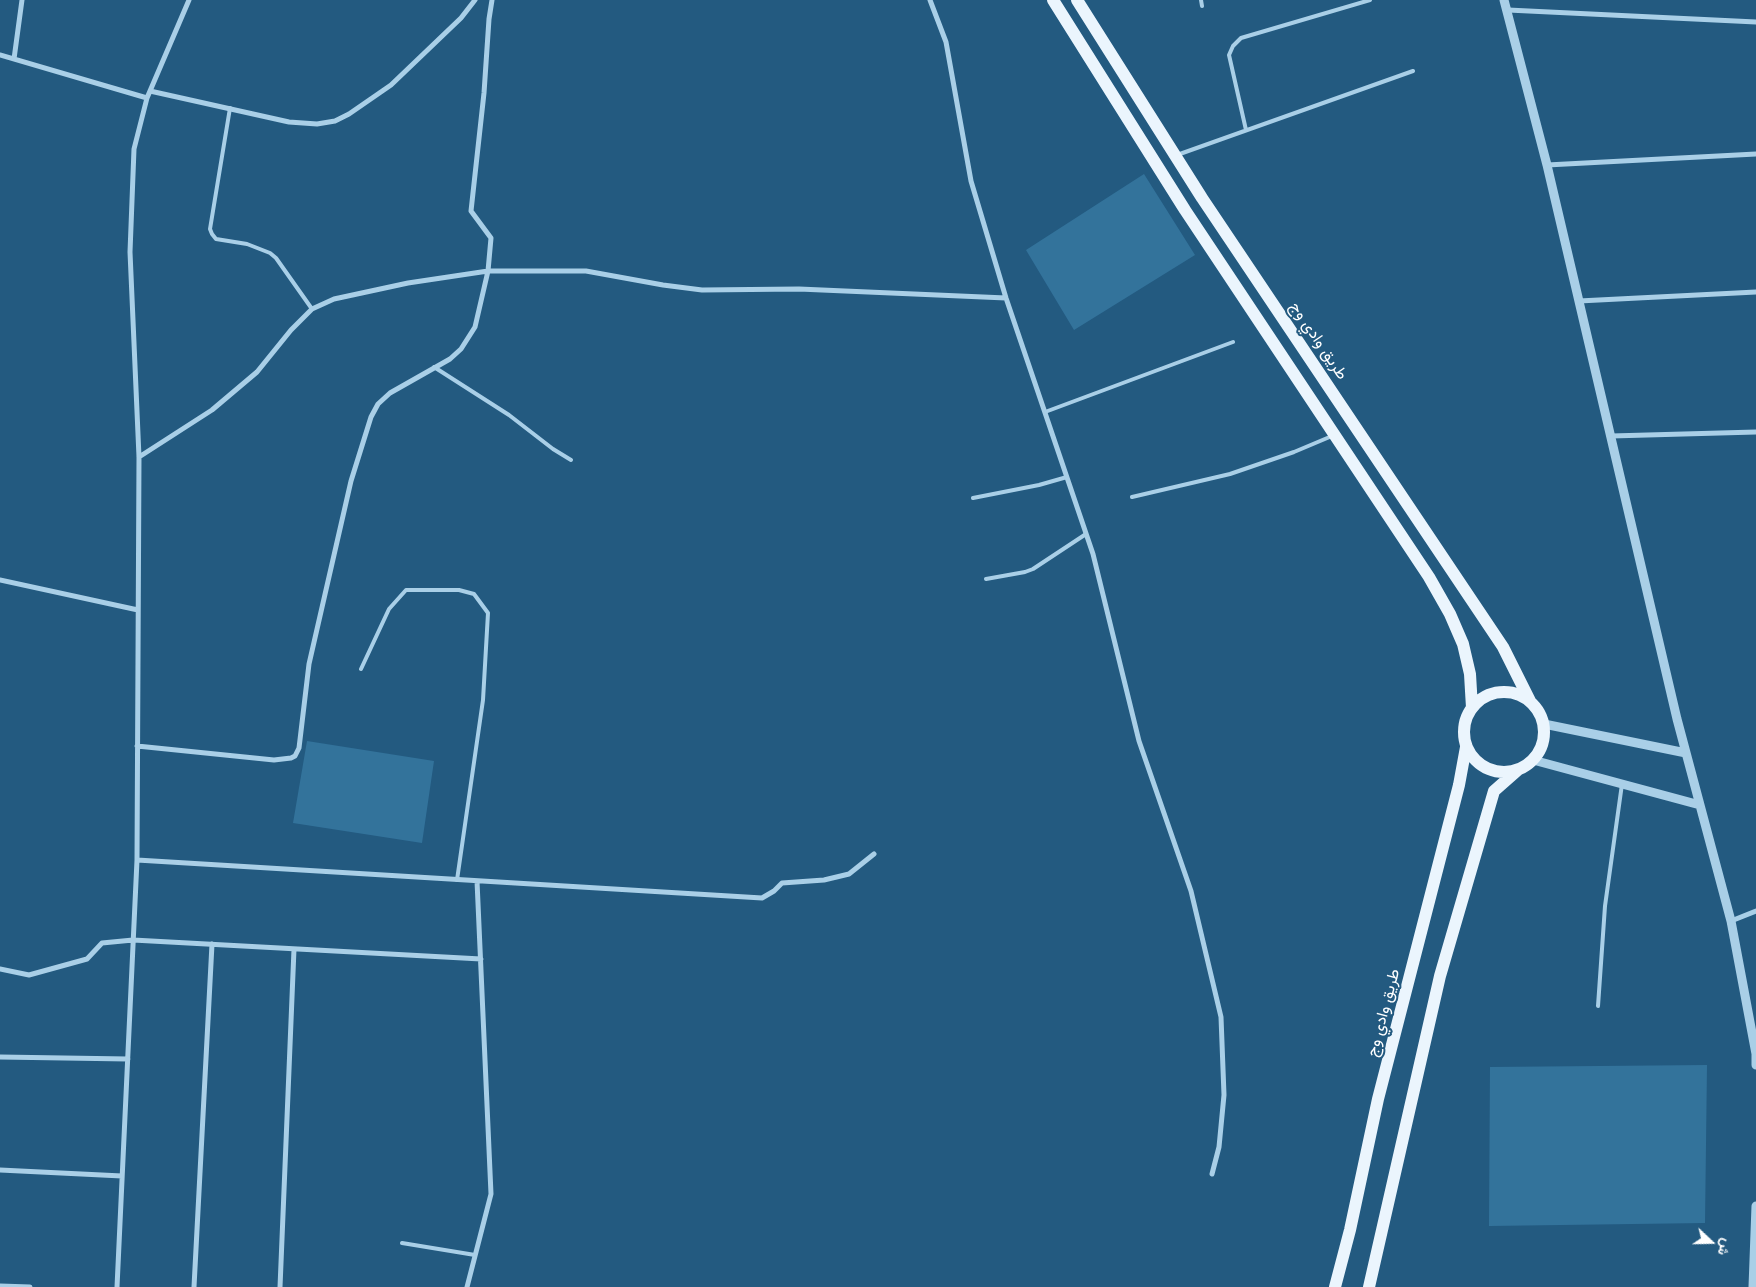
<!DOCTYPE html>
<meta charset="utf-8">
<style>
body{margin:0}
#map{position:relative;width:1756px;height:1287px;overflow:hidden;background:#235a80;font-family:Poppins,Vazirmatn,sans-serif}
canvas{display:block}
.north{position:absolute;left:1686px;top:1217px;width:50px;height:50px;-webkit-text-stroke:4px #235a80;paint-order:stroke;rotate:111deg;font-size:14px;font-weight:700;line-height:20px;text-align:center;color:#fff}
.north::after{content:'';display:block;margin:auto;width:18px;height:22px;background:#fff;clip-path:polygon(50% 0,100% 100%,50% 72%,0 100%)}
</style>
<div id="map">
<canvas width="1756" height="1287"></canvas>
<div class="north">ش</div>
</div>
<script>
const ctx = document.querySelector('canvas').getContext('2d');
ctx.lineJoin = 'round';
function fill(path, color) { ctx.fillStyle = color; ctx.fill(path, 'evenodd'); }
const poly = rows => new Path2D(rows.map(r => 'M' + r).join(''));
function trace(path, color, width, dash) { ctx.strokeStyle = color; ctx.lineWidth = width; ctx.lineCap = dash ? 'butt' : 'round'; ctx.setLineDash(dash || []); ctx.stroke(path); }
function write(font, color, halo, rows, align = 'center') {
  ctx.font = font + ' Poppins,Vazirmatn,sans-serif'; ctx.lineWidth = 4; ctx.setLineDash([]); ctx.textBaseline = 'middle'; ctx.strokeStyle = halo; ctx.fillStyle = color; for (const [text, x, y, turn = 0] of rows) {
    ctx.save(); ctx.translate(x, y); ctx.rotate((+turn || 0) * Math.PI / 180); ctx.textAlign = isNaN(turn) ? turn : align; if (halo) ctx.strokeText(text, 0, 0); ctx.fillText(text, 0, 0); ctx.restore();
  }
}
const green = poly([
 [1144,174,1195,255,1074,330,1026,250],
 [307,741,434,761,422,843,293,823],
 [1707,1065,1705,1223,1489,1226,1490,1067]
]);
const service = poly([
 [1201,0,1202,6],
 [230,108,210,229,212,234,216,239,247,244,270,253,276,258,312,309],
 [1246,130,1229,55,1233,46,1241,38,1370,0],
 [1177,155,1413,71],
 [434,367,509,415,553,449,571,460],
 [1045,412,1233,342],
 [1132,497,1230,474,1294,452,1332,436],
 [973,498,1039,485,1067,477],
 [986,579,1025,572,1033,569,1086,534],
 [361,669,389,609,406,590,459,590,474,594,488,613,483,700,457,880],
 [1598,1006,1605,906,1622,784],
 [402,1243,475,1255]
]);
const minor = poly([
 [930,0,946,42,971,181,1006,298,1093,554,1139,741,1191,891,1221,1017,1224,1095,1219,1147,1212,1174],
 [1508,10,1756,22],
 [0,55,147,98],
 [14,59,22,0],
 [150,91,289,122,317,124,335,121,349,114,391,85,461,18,475,0],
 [1547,165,1756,154],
 [1579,301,1756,292],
 [1611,436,1756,432],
 [139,457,212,410,257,372,291,330,312,309,334,299,408,283,488,271,586,271,663,285,702,290,799,289,1006,298],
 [0,580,138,610],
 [137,746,274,760,291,758,295,756,299,748,309,664,351,481,371,417,378,404,390,393,450,359,461,349,475,327,488,271,491,238,471,211,484,93,489,19,492,0],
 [137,860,762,898,774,891,782,883,824,880,849,874,874,854],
 [1731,921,1756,911],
 [0,969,29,975,87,959,102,943,133,940,481,959],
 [0,1057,128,1059],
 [0,1170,122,1176],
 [0,1286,30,1287],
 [117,1287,137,860,139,457,130,252,134,149,147,98,189,0],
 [194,1287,212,944],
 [280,1287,294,949],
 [467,1287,491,1194,477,881]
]);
const tertiary = poly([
 [1504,0,1547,165,1677,719,1731,921,1756,1054,1756,1065],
 [1544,724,1686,753],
 [1533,760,1700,805],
 [1753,1287,1756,1206]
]);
const primary = poly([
 [1053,0,1185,210,1429,577,1450,614,1463,644,1470,674,1472,708],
 [1077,0,1202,198,1503,647,1530,701],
 '1464 732a40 40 0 1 1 80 0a40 40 0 1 1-80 0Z',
 [1335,1287,1350,1230,1378,1099,1459,785,1466,747],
 [1369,1287,1440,976,1494,791,1519,769]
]);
const streetNames = [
 ["طريق وادي وج",1318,341,56],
 ["طريق وادي وج",1384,1013,-75]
];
fill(green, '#33739b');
trace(service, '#a9cfe7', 4);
trace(minor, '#a9cfe7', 5);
trace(tertiary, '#a9cfe7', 9);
trace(primary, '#ebf5fd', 12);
write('16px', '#fff', '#235a80', streetNames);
</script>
